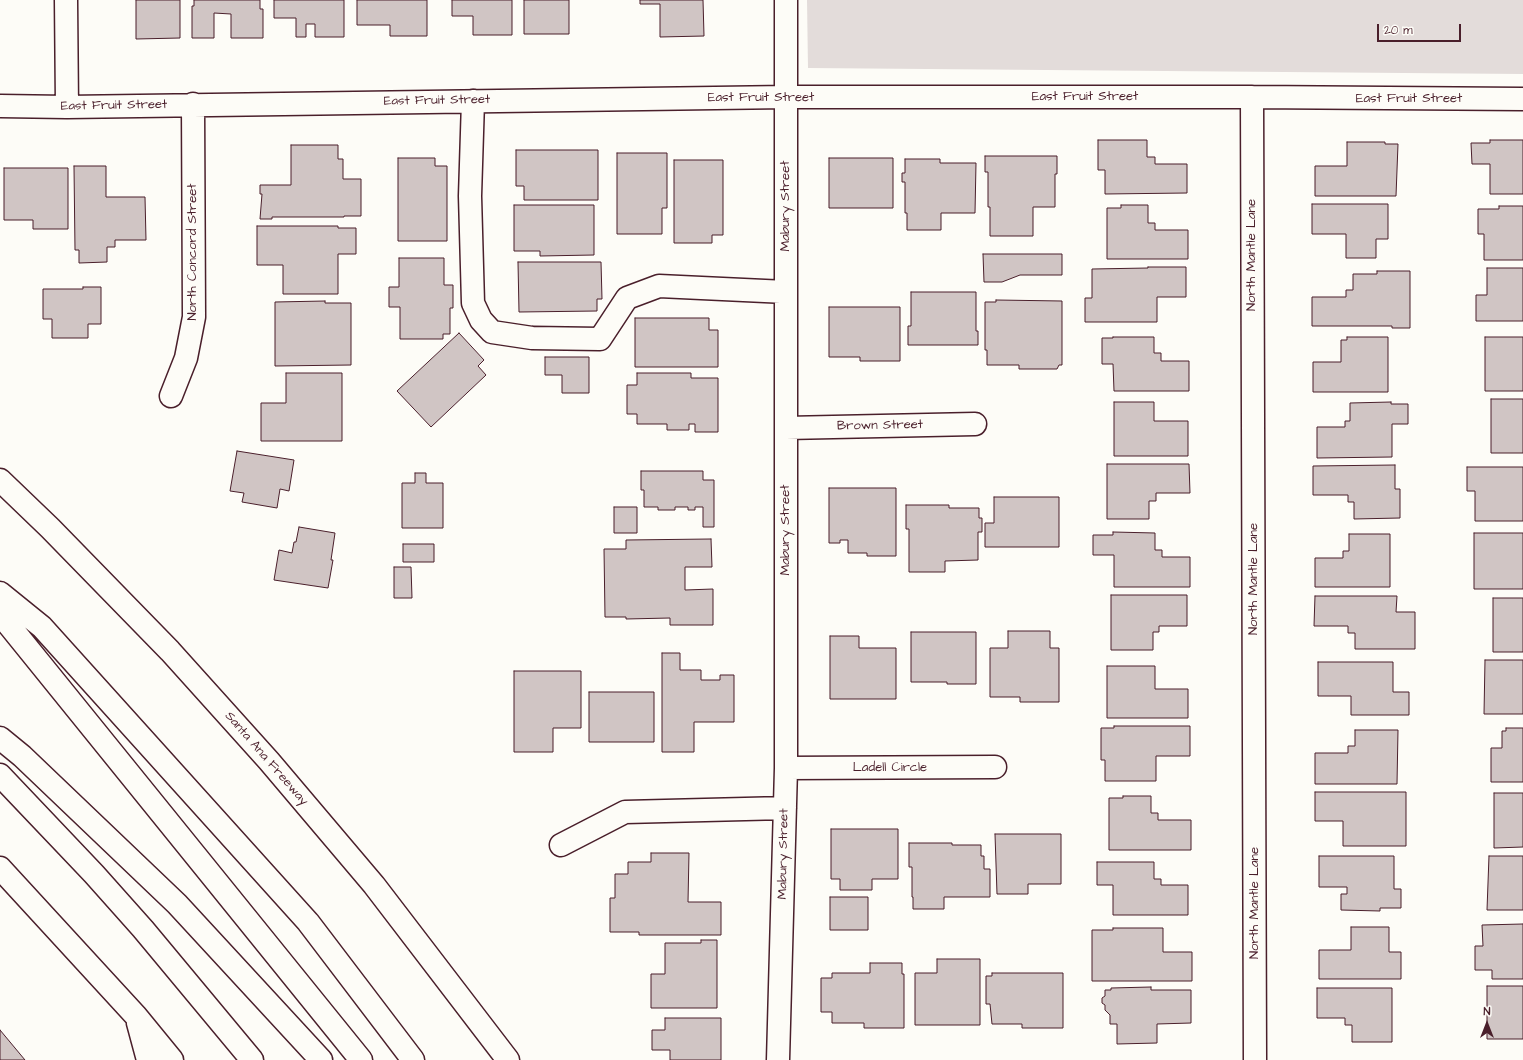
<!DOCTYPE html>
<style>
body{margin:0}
#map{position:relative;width:1523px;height:1060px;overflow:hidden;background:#fdfcf7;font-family:"Architects Daughter",sans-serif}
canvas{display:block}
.north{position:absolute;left:1467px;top:1004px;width:40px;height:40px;-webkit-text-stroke:3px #fdfcf7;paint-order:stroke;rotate:0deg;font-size:11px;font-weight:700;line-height:16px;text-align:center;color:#4a1f2b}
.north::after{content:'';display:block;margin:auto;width:14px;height:18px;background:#4a1f2b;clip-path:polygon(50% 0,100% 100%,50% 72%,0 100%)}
.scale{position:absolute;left:1377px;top:24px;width:84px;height:18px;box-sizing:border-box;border:2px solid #4a1f2b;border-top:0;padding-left:5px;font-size:12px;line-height:14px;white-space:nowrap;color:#4a1f2b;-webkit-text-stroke:3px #fdfcf7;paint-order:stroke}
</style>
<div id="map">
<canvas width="1523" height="1060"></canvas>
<div class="north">N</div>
<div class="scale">20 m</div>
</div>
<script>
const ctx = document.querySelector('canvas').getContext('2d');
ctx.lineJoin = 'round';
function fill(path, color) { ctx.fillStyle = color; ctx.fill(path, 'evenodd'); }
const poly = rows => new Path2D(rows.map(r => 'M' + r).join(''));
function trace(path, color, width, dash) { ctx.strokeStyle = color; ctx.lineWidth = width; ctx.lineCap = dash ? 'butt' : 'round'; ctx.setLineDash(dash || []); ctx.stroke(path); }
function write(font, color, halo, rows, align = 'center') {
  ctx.font = font + ' "Architects Daughter",sans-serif'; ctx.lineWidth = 4; ctx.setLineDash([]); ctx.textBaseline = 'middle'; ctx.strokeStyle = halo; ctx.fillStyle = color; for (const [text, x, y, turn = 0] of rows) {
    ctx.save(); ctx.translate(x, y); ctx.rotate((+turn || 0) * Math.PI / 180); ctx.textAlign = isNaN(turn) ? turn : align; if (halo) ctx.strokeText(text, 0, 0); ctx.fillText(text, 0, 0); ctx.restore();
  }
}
const green = poly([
 [807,0,1523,0,1523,74,808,68]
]);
const building = poly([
 [136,0,180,0,180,38,136,39,136,0],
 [194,0,260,0,260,9,263,9,263,38,231,38,231,14,214,13,214,38,192,38,192,6,194,6,194,0],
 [274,0,344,0,344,37,315,37,315,24,306,24,306,37,296,37,296,18,274,18,274,0],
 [357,0,427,0,427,36,390,36,390,25,357,25,357,0],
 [452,0,512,0,512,35,473,35,473,16,452,16,452,0],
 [524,0,569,0,569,34,524,34,524,0],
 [640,0,703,0,704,36,660,37,660,4,640,4,640,0],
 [1098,140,1147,140,1147,157,1155,157,1155,164,1187,164,1187,193,1105,194,1105,170,1098,170,1098,140],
 [1490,140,1523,140,1523,194,1490,194,1490,164,1472,164,1471,143,1490,143,1490,140],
 [1347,142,1385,142,1385,144,1398,144,1396,196,1315,196,1315,166,1347,166,1347,142],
 [291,145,338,145,338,159,343,159,343,179,361,179,361,216,344,216,344,217,272,217,272,219,260,219,262,194,260,194,260,185,291,185,291,145],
 [516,150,598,150,598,200,524,200,524,186,516,186,516,150],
 [617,153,667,153,667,208,662,208,662,234,617,234,617,153],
 [985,156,1057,156,1057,174,1055,174,1055,207,1033,207,1033,236,990,236,990,207,988,207,988,172,985,172,985,156],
 [398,158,435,158,435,166,447,166,447,241,398,241,398,158],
 [829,158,893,158,893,208,829,208,829,158],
 [905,159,940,159,940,163,976,163,975,213,941,213,941,230,907,230,907,213,905,213,905,182,902,182,902,173,905,173,905,159],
 [674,160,723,160,723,235,712,235,712,243,674,243,674,160],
 [74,166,106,166,106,197,145,197,146,240,115,240,115,247,107,247,107,262,79,263,79,250,75,250,74,166],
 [4,168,68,168,68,229,33,229,33,220,4,220,4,168],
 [1312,204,1388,204,1388,239,1376,239,1376,258,1346,258,1346,234,1312,234,1312,204],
 [514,205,594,205,594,255,540,256,540,251,514,251,514,205],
 [1121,205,1148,205,1148,223,1155,223,1155,230,1188,230,1188,259,1107,259,1107,208,1121,208,1121,205],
 [1499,206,1523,206,1523,260,1484,260,1484,234,1478,234,1478,209,1499,209,1499,206],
 [257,226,338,226,338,228,356,228,356,254,338,254,338,294,283,294,283,265,257,265,257,226],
 [983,254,1062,254,1062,275,1020,275,1002,282,984,282,983,254],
 [399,258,444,258,444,285,453,285,453,308,450,308,450,334,443,334,443,339,400,339,400,307,389,307,389,287,399,287,399,258],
 [518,262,601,262,602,299,597,299,597,311,519,312,518,262],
 [1148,267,1186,267,1186,297,1157,297,1157,322,1085,322,1085,298,1092,298,1092,269,1148,268,1148,267],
 [1487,268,1523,268,1523,321,1476,321,1476,295,1487,295,1487,268],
 [1377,271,1410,271,1410,328,1392,328,1392,326,1312,326,1312,297,1346,297,1346,290,1353,290,1353,274,1377,274,1377,271],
 [83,287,101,287,101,324,88,324,88,338,52,338,52,319,43,319,43,289,83,289,83,287],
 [911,292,976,292,976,331,978,331,978,345,908,345,908,326,911,326,911,292],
 [996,300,1062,301,1062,365,1059,365,1057,369,1019,369,1019,365,987,365,987,350,985,350,985,302,996,302,996,300],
 [325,301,325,303,351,303,351,365,275,366,275,302,325,301],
 [829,307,900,307,900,361,860,361,860,357,829,357,829,307],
 [635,318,709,318,709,330,718,330,718,367,635,367,635,318],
 [459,333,484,360,478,366,486,375,431,427,397,391,459,333],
 [1113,337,1154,337,1154,353,1161,353,1161,361,1189,361,1189,391,1114,391,1113,364,1102,364,1102,338,1113,338,1113,337],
 [1347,337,1388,337,1388,392,1313,392,1313,362,1341,362,1341,340,1347,340,1347,337],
 [1485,337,1523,337,1523,391,1485,391,1485,337],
 [545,357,589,357,589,393,562,393,562,375,545,375,545,357],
 [286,373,342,373,342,441,261,441,261,403,286,403,286,373],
 [637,373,691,373,691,378,718,378,718,432,695,432,695,424,689,424,689,430,667,430,667,424,637,424,637,414,627,414,627,385,637,385,637,373],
 [1491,399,1523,399,1523,453,1491,453,1491,399],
 [1114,402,1154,402,1154,421,1188,421,1188,456,1114,456,1114,402],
 [1391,402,1391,404,1408,404,1408,424,1392,424,1392,457,1317,458,1317,427,1345,427,1345,421,1350,421,1350,403,1391,402],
 [237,451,294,460,289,491,280,489,277,508,242,502,244,493,230,491,237,451],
 [1107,464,1189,464,1190,493,1156,493,1156,501,1149,501,1149,519,1107,519,1107,464],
 [1395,465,1395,489,1400,489,1400,518,1354,519,1354,502,1348,502,1348,495,1313,495,1313,466,1395,465],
 [1467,467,1523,467,1523,521,1475,521,1475,491,1467,491,1467,467],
 [641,471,703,471,703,480,714,480,714,527,703,527,703,507,695,507,695,510,688,510,688,507,675,507,675,510,658,510,658,507,644,507,644,490,641,490,641,471],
 [415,473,426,473,426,483,443,483,443,528,402,528,402,483,415,483,415,473],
 [829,488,896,488,896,556,867,556,867,553,848,553,848,540,840,540,840,543,829,543,829,488],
 [994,497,1059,497,1059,547,985,547,985,523,994,523,994,497],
 [906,505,949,505,949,508,979,508,979,518,982,518,982,532,978,532,978,560,945,561,945,572,909,572,909,529,906,529,906,505],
 [614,507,637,507,637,533,614,533,614,507],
 [299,527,335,533,331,560,333,560,328,588,274,580,279,550,292,553,294,542,296,542,299,527],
 [1113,532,1155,533,1155,550,1162,550,1162,557,1190,557,1190,587,1114,587,1114,555,1093,555,1093,535,1113,535,1113,532],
 [1474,533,1523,533,1523,589,1474,589,1474,533],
 [1349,534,1390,534,1390,587,1315,587,1315,558,1343,558,1343,551,1349,551,1349,534],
 [711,539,712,567,685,567,685,590,713,589,713,625,670,625,670,618,626,619,626,617,605,617,604,549,626,549,626,540,711,539],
 [403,544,434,544,434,562,403,562,403,544],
 [394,567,411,567,412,598,394,598,394,567],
 [1111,595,1187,595,1187,626,1159,626,1159,632,1153,632,1153,650,1111,650,1111,595],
 [1315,596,1397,596,1396,612,1415,612,1415,649,1355,649,1355,633,1348,633,1348,626,1314,626,1315,596],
 [1493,598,1523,598,1523,652,1493,652,1493,598],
 [1008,631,1050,631,1050,648,1059,648,1059,702,1020,702,1020,697,990,697,990,648,1008,648,1008,631],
 [911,632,976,632,976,684,947,684,947,682,911,682,911,632],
 [830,636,859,636,859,648,896,648,896,699,830,699,830,636],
 [662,653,680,653,680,670,701,670,701,680,720,680,720,675,734,675,734,722,694,722,694,752,662,752,662,653],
 [1485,660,1523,660,1523,714,1484,714,1485,660],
 [1318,662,1393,662,1393,692,1409,692,1409,715,1351,715,1351,696,1318,696,1318,662],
 [1107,666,1155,666,1155,689,1188,689,1188,718,1107,718,1107,666],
 [514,671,581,671,581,728,553,728,553,752,514,752,514,671],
 [589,692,654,692,654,742,589,742,589,692],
 [1114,726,1190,726,1190,756,1156,756,1156,781,1105,781,1105,760,1101,760,1101,728,1114,728,1114,726],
 [1506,728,1523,728,1523,782,1491,782,1491,748,1502,748,1502,731,1506,731,1506,728],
 [1355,730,1398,730,1397,784,1315,784,1315,753,1348,753,1348,746,1355,746,1355,730],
 [1315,792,1406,792,1406,846,1343,846,1343,821,1315,821,1315,792],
 [1494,793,1523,793,1523,847,1494,848,1494,793],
 [1123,796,1151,796,1151,813,1158,813,1158,820,1191,820,1191,850,1109,850,1109,798,1123,798,1123,796],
 [831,829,898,829,898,879,872,879,872,890,840,890,840,879,831,879,831,829],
 [995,834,1061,834,1061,884,1028,884,1028,894,997,894,995,834],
 [909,843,952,843,952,845,981,845,981,856,984,856,984,869,990,869,990,897,944,897,944,909,913,909,913,897,912,897,912,867,909,867,909,843],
 [651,853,689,853,688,902,721,902,721,935,639,935,639,932,610,932,610,898,615,898,615,874,628,874,628,862,651,862,651,853],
 [1319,856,1394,856,1394,889,1401,889,1401,908,1380,908,1380,911,1341,910,1341,894,1347,894,1347,887,1319,887,1319,856],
 [1489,856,1523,856,1523,910,1487,910,1489,856],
 [1097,862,1154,862,1154,879,1161,879,1161,885,1188,885,1188,915,1113,915,1113,885,1097,885,1097,862],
 [830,897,868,897,868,930,830,930,830,897],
 [1523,924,1523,979,1492,979,1492,970,1475,970,1475,946,1483,946,1482,925,1523,924],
 [1351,927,1389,927,1389,952,1401,952,1401,979,1319,979,1319,950,1351,950,1351,927],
 [1113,928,1163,928,1163,952,1192,952,1192,981,1092,981,1092,930,1113,930,1113,928],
 [701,940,717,940,717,1008,651,1008,651,974,665,974,665,943,701,943,701,940],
 [937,959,980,959,980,1025,915,1025,915,973,937,973,937,959],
 [870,963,902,963,902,974,904,974,904,1028,864,1028,864,1023,832,1023,832,1012,821,1012,821,978,832,978,832,973,870,973,870,963],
 [992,973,1063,973,1063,1028,1022,1028,1022,1024,992,1024,990,1004,986,1004,986,976,992,976,992,973],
 [1487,986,1523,986,1523,1039,1487,1039,1487,986],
 [1151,987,1151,990,1191,990,1191,1023,1157,1024,1157,1043,1117,1044,1117,1024,1110,1024,1110,1015,1105,1010,1105,1005,1102,1003,1102,998,1105,996,1105,990,1111,990,1111,988,1151,987],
 [1317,988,1392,988,1392,1042,1352,1042,1352,1025,1345,1025,1345,1018,1317,1018,1317,988],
 [665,1018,721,1018,721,1060,670,1060,670,1050,652,1050,652,1030,665,1030,665,1018],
 [0,1030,25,1060,0,1060,0,1030]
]);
const minor = poly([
 [66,0,67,107],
 [1252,97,1255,1060],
 [473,101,470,196,473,303,481,320,492,332,532,338,600,339,627,298,659,286,786,292],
 [0,106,67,107,787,97,1252,97,1523,99],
 [171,396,186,358,194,317,193,104],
 [786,428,975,424],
 [786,768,995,767],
 [561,845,625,812,785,808],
 [778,1060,786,768,786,0]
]);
const highway = poly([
 [0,480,50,528,170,651,269,761,374,885,508,1060],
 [0,593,42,627,308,922,413,1060],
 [0,614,361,1060],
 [0,738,22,756,177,904,321,1060],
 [0,775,94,874,143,929,252,1060],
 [0,868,136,1016,172,1060],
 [138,1023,148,1060]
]);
const streetNames = [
 ["East Fruit Street",1085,97],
 ["East Fruit Street",761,98],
 ["East Fruit Street",1409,99],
 ["East Fruit Street",437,101,-1],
 ["East Fruit Street",114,106,-1],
 ["Mabury Street",786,206,-90],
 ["North Concord Street",193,252,-90],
 ["North Mantle Lane",1252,255,-90],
 ["Brown Street",880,426,-1],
 ["Mabury Street",786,530,-90],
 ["North Mantle Lane",1254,579,-90],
 ["Santa Ana Freeway",266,759,49],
 ["Ladell Circle",890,768],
 ["Mabury Street",784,854,-89],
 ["North Mantle Lane",1255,903,-90]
];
fill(green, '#e3dcda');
fill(building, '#d0c5c4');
trace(building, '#4a1f2b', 1);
trace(minor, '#4a1f2b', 25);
trace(highway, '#4a1f2b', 25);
trace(minor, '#fdfcf7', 22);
trace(highway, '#fdfcf7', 22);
write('13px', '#4a1f2b', '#fdfcf7', streetNames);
</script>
